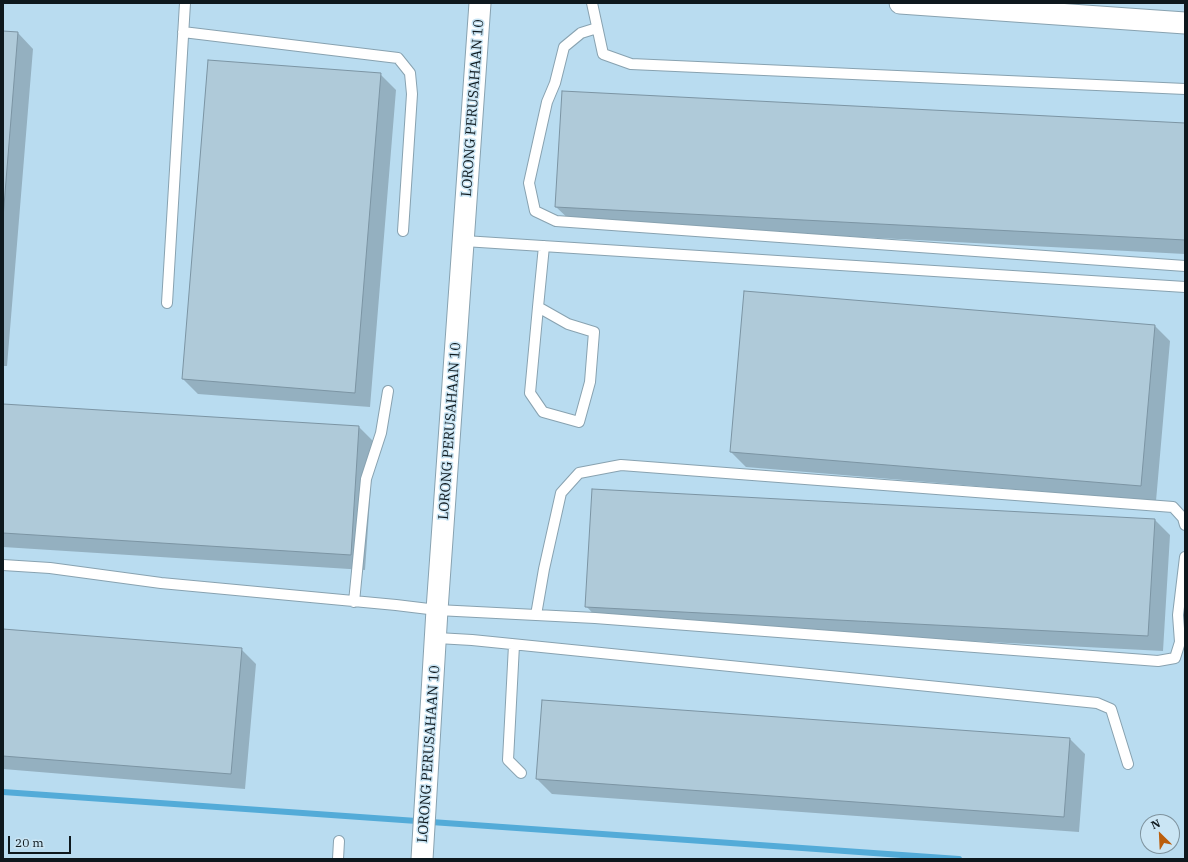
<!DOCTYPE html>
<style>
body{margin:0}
#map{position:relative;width:1188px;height:862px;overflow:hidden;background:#cae5f4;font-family:"IBM Plex Serif",serif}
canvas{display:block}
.frame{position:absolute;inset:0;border:4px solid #0e181d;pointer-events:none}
.north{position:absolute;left:1140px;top:814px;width:40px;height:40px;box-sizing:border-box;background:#cae5f4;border:1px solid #7f939e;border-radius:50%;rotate:336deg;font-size:11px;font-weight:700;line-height:16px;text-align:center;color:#0e181d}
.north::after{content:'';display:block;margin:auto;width:14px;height:18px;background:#bb5e0c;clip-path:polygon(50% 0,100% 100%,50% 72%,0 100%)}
.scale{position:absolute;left:8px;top:836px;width:63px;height:18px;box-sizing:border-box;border:2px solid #0e181d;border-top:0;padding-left:5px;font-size:12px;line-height:14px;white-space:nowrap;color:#0e181d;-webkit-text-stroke:3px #cae5f4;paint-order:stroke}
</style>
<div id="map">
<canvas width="1188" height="862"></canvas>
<div class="frame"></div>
<div class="north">N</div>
<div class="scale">20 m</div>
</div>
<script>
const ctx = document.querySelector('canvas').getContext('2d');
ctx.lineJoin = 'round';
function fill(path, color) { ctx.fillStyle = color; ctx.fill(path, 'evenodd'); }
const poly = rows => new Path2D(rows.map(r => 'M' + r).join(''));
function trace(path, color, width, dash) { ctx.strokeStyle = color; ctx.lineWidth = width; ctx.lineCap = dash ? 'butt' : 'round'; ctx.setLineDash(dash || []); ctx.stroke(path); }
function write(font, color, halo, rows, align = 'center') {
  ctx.font = font + ' "IBM Plex Serif",serif'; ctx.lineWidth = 3; ctx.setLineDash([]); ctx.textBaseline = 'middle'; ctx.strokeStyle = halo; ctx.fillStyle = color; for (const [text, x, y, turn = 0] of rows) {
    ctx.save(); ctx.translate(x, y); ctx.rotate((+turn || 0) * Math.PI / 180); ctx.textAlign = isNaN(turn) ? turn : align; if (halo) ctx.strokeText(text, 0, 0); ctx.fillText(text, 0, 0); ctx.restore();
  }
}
const built = poly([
 [3,3,1185,3,1185,859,3,859],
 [1148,822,1172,822,1172,846,1148,846]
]);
const shadow = poly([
 [3,32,18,33,33,49,7,366,3,366],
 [208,61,380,74,396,90,370,407,198,394,183,379],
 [1185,124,1185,254,572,222,556,207],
 [1155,326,1170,341,1156,501,746,467,731,452],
 [3,405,359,427,374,442,365,570,3,547],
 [1155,520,1170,535,1163,651,601,622,586,606],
 [3,630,241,649,256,664,245,789,3,769],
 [1070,739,1085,754,1079,832,552,794,537,779]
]);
const stream = poly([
 [3,792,959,859]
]);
const building = poly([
 [3,31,18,32,3,218,3,31],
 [208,60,381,73,355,393,182,379,208,60],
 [562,91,1185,123,1185,240,555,207,562,91],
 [744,291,1155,325,1141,486,730,452,744,291],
 [3,404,359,426,351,555,3,533,3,404],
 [592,489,1155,519,1148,636,585,607,592,489],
 [3,629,242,648,231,774,3,756,3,629],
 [542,700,1070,738,1064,817,536,779,542,700]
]);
const lane = poly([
 [592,3,603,54,631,64,1185,89],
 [597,28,581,33,564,47,555,83,547,102,529,183,535,211,556,221,1185,266],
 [183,32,398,58,410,73,412,94,403,231],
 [464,241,1185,287],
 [167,303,185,3],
 [538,307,568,324,594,332,590,382,579,422,543,412,530,393,538,307,544,246],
 [3,565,50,568,161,583,396,605,437,610,536,615,544,569,561,493,579,473,621,465,1173,507,1183,518,1185,525],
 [354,602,366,479,381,433,388,391],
 [536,615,595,618,1158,661,1175,658,1180,642,1178,615,1185,557],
 [437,638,472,640,1097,703,1111,709,1128,764],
 [514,645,508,760,521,773],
 [338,859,339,841]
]);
const street = poly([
 [900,3,1185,23],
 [422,859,437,610,480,3]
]);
const streetNames = [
 ["LORONG PERUSAHAAN 10",473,108,-86],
 ["LORONG PERUSAHAAN 10",450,431,-86],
 ["LORONG PERUSAHAAN 10",429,754,-86]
];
fill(built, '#b9dcf0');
fill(shadow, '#0003');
trace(stream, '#53abd8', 6);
fill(building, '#afcad9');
trace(building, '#7c95a4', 1);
trace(lane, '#88a2b0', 12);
trace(street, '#88a2b0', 23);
trace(lane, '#fff', 10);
trace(street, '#fff', 21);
write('14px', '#0e181d', '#cae5f4', streetNames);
</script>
